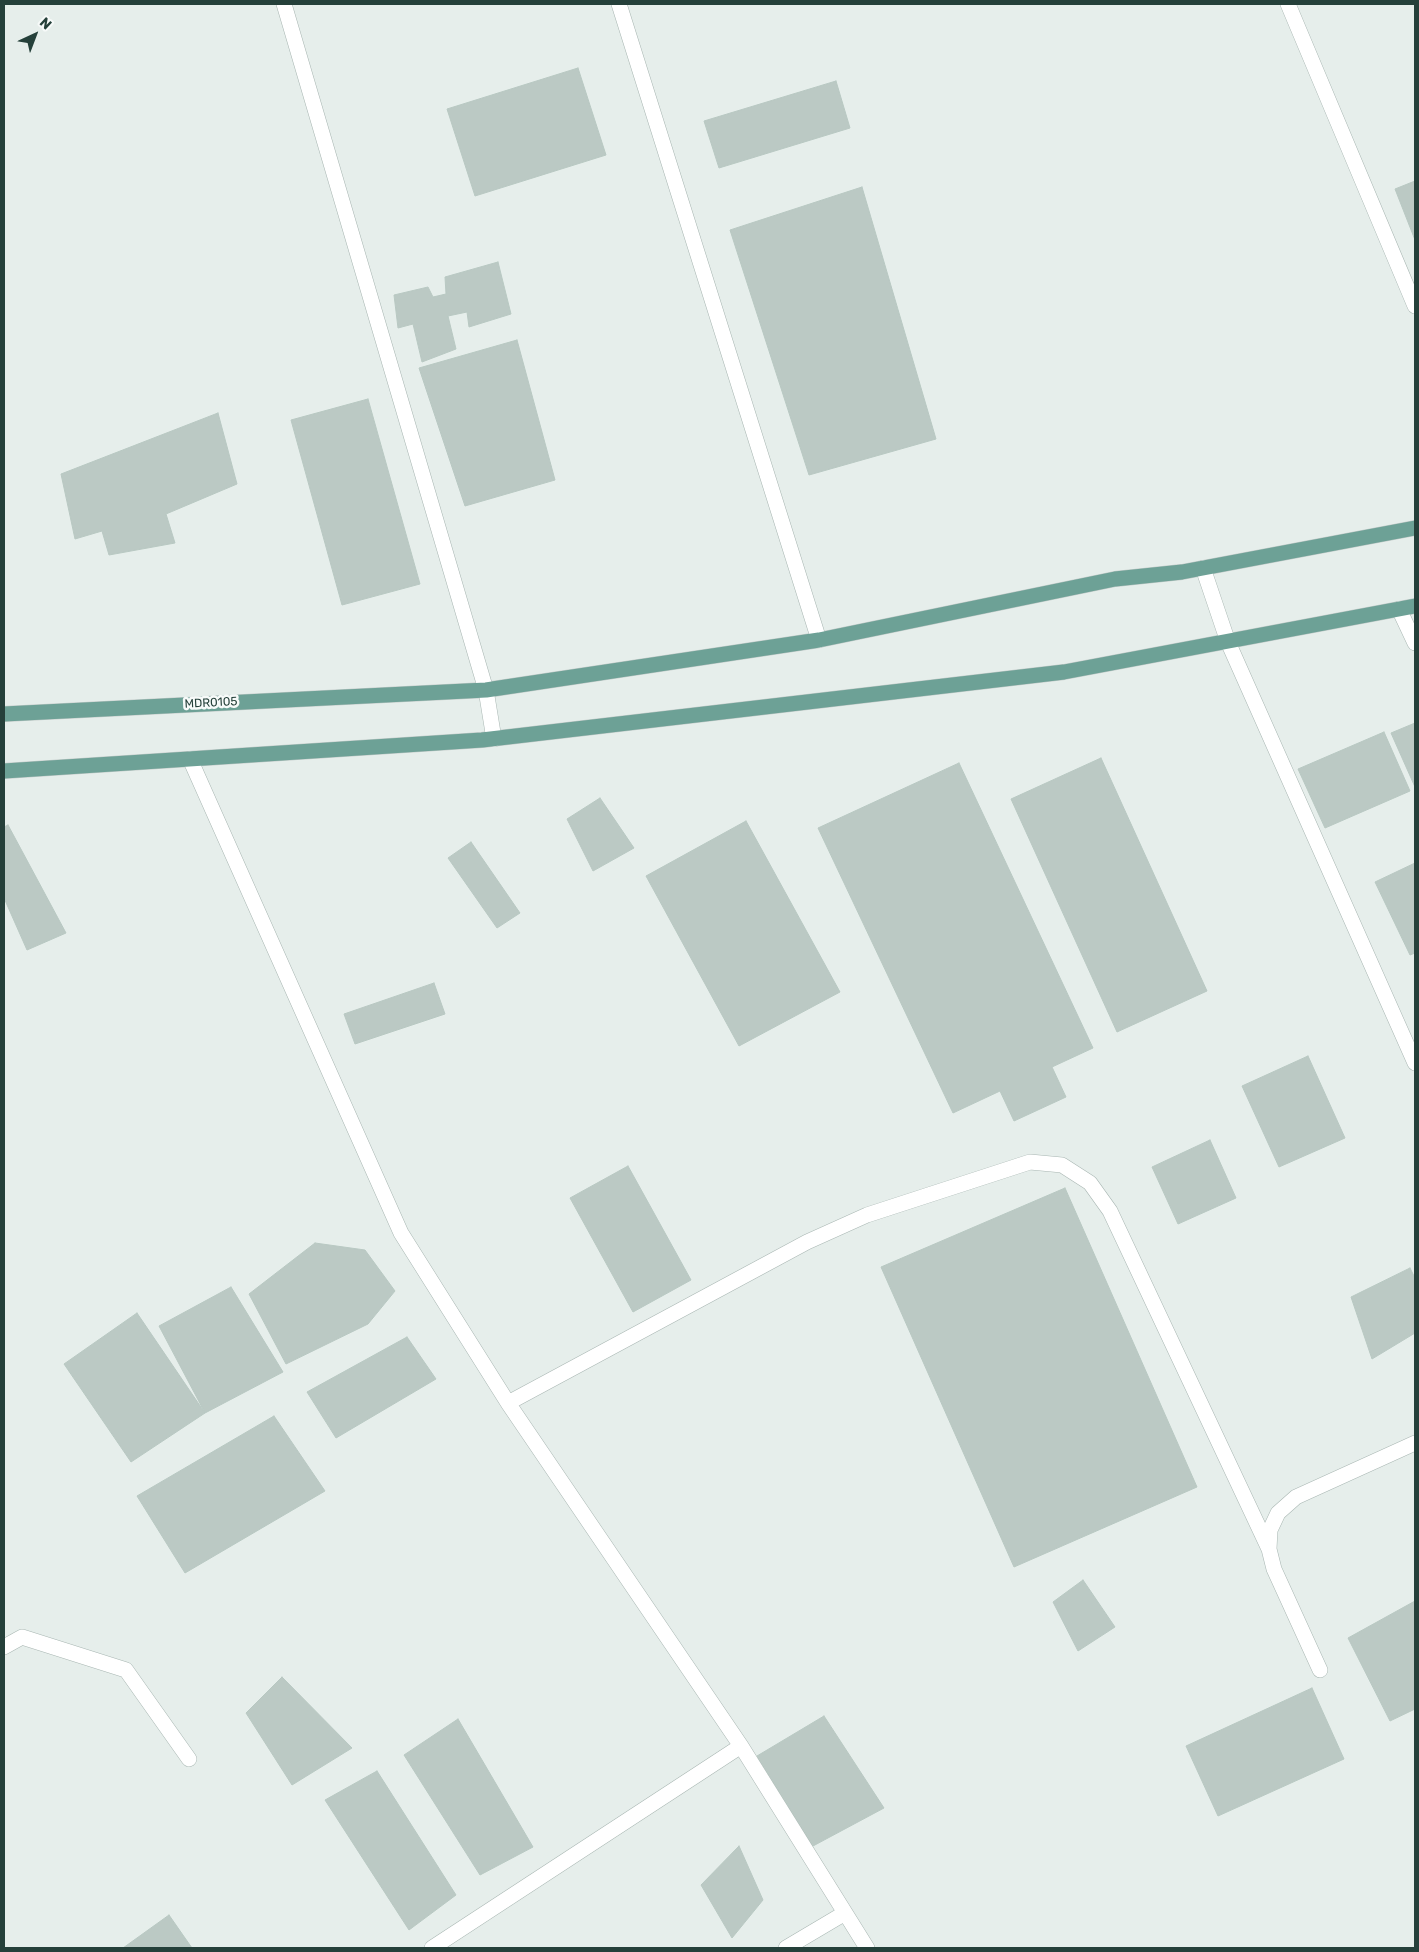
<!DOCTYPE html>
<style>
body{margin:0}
#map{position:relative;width:1419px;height:1952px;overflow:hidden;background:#e6eeeb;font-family:Rubik,sans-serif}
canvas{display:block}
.frame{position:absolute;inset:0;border:5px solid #25403a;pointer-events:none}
.north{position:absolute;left:10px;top:10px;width:50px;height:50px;-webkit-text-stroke:4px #f7faf9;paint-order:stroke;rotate:43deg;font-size:14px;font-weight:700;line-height:20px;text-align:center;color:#25403a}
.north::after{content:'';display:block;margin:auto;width:18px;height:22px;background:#25403a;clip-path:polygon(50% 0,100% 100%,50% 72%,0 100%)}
</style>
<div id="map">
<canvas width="1419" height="1952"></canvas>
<div class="frame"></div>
<div class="north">N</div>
</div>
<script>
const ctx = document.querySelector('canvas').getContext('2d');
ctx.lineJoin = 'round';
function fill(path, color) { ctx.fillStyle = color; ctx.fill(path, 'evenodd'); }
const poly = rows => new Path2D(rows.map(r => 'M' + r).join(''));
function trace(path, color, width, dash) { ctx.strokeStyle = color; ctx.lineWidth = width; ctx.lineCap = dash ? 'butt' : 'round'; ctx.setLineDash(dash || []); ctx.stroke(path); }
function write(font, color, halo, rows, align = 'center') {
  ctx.font = font + ' Rubik,sans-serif'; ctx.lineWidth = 5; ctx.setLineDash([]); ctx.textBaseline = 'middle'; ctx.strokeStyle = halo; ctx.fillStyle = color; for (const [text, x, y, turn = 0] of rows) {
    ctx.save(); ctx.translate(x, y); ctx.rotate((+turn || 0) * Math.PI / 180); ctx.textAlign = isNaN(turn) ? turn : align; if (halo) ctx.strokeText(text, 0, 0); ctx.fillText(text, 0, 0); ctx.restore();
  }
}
const building = poly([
 [578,68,606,155,475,196,447,109,578,68],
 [836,81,850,128,719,168,704,121,836,81],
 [1415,181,1415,240,1395,189,1415,181],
 [862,187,936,439,809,475,730,230,862,187],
 [498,262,511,314,469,327,467,312,448,316,456,349,422,362,413,324,398,328,394,295,428,287,433,297,446,294,445,277,498,262],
 [517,340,555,480,465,506,419,368,517,340],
 [368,399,420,584,342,605,291,420,368,399],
 [218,413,237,484,166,514,175,543,109,555,102,531,75,539,61,474,218,413],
 [1415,723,1415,787,1391,733,1415,723],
 [1384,732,1410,791,1325,828,1298,769,1384,732],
 [1101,758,1207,991,1117,1032,1011,799,1101,758],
 [959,763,1093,1048,1052,1067,1066,1097,1014,1121,1000,1091,953,1113,818,828,959,763],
 [600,798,634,848,593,871,567,819,600,798],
 [746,821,840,992,739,1046,646,876,746,821],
 [8,825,66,933,27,950,4,898,4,827,8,825],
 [471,842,520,913,497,928,448,858,471,842],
 [1415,863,1415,953,1410,955,1375,882,1415,863],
 [434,983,445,1014,355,1044,344,1014,434,983],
 [1308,1056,1345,1138,1279,1167,1242,1086,1308,1056],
 [1210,1140,1236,1198,1178,1224,1152,1167,1210,1140],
 [628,1166,691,1280,633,1312,570,1198,628,1166],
 [1065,1188,1197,1487,1014,1567,881,1267,1065,1188],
 [315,1243,365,1250,395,1291,368,1324,286,1364,249,1294,315,1243],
 [1410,1268,1415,1278,1415,1333,1372,1359,1351,1297,1410,1268],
 [231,1287,283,1372,205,1413,159,1326,231,1287],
 [137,1313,205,1413,131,1462,64,1364,137,1313],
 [407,1337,436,1379,336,1438,307,1392,407,1337],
 [274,1416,325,1491,185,1573,137,1496,274,1416],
 [1083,1580,1115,1627,1078,1651,1053,1602,1083,1580],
 [1415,1601,1415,1709,1390,1721,1348,1638,1415,1601],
 [282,1677,352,1748,292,1785,246,1713,282,1677],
 [1312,1688,1344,1759,1218,1816,1186,1746,1312,1688],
 [824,1716,884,1808,813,1846,757,1756,824,1716],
 [458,1719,533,1847,480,1875,404,1755,458,1719],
 [377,1771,456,1895,409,1930,325,1800,377,1771],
 [739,1846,763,1900,732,1938,701,1885,739,1846],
 [169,1915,192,1948,123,1948,169,1915]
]);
const minor = poly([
 [284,4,486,690,494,739],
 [619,4,819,640],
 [1288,4,1415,306],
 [1203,568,1228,642,1415,1063],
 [1399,609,1415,643],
 [190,759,401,1233,508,1403,741,1746,867,1948],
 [508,1403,807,1242,867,1215,1030,1162,1062,1165,1090,1183,1110,1211,1269,1549],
 [4,1647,22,1637,126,1670,189,1759],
 [1320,1670,1274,1569,1269,1549,1270,1530,1278,1513,1296,1497,1415,1443],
 [432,1948,741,1746],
 [786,1948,845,1913]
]);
const major = poly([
 [4,714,486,690,819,640,1115,579,1182,572,1415,528],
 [4,771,482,740,1064,672,1415,606]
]);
const streetNames = [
 ["MDR0105",211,703,-3]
];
fill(building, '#bbc9c4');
trace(building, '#b8c8c2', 1);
trace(minor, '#a8b6b2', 16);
trace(major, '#c2cac8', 16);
trace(minor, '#fff', 15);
trace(major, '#6da196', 15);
write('12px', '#25403a', '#f7faf9', streetNames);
</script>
